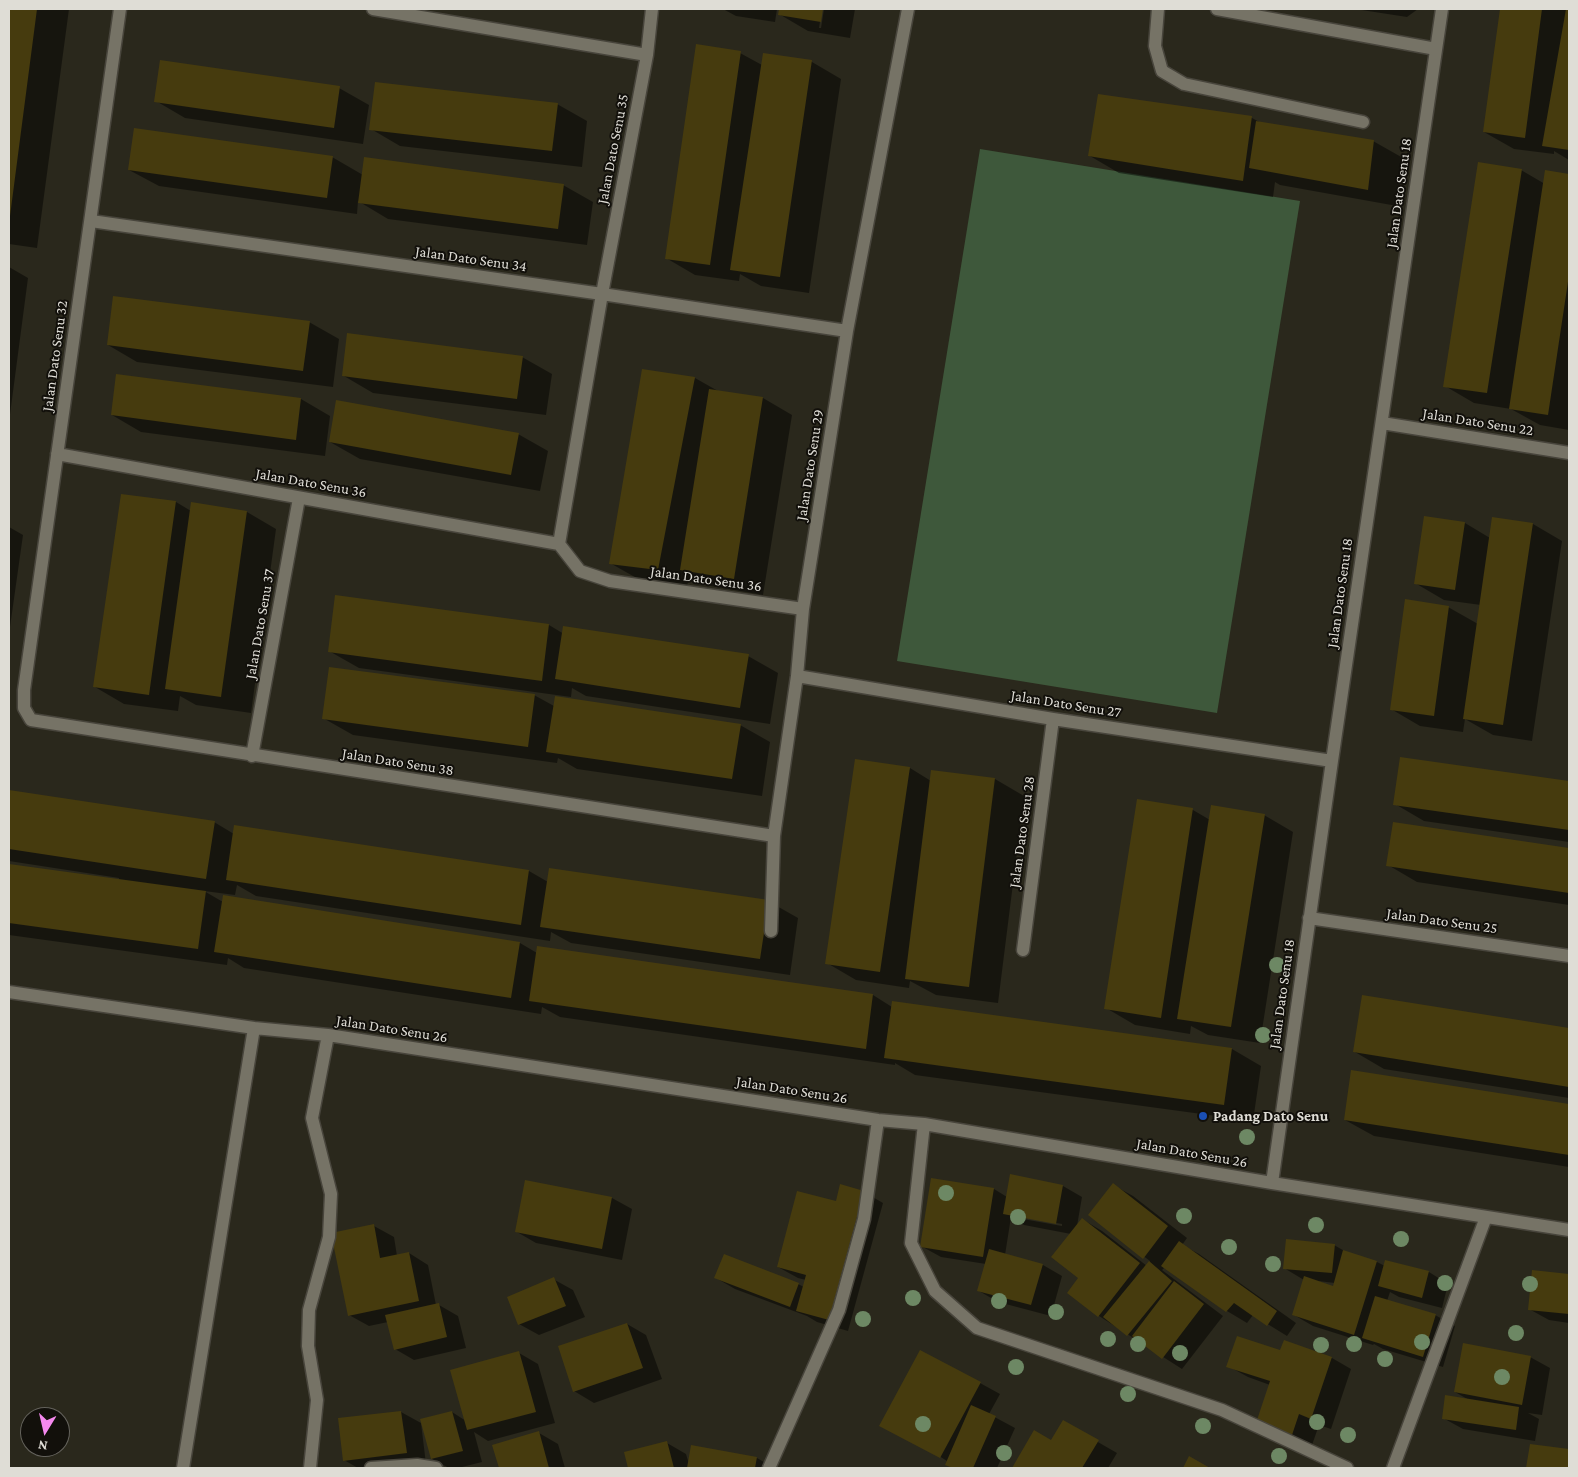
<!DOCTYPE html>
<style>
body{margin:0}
#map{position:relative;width:1578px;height:1477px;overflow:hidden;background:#2a281c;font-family:"Crimson Pro",serif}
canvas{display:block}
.frame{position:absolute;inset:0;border:10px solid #dfddd6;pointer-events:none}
.north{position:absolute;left:20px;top:1407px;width:50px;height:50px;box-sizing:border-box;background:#12100b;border:1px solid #64625c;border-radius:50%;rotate:189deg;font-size:14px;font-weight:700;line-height:20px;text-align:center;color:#dfddd6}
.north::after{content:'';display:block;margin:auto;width:18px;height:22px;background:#f589ef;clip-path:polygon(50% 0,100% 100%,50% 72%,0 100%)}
</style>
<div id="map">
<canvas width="1578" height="1477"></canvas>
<div class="frame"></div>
<div class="north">N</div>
</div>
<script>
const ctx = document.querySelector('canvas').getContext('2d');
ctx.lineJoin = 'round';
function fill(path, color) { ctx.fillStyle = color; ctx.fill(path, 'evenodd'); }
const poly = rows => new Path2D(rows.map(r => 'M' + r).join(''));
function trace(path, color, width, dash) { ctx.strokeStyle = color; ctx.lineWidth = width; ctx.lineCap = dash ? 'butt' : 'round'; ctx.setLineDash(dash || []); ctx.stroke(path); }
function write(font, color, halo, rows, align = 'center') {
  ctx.font = font + ' "Crimson Pro",serif'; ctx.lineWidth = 4; ctx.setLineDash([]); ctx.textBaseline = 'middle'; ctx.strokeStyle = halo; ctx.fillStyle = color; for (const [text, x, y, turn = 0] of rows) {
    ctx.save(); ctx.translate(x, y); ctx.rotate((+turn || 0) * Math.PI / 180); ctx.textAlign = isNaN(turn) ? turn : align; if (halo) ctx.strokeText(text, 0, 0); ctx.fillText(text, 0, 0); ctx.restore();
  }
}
const green = poly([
 [980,149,1300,201,1217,713,897,661]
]);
const shadow = poly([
 [9,9,69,9,37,248,9,244],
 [723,9,777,9,775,22,736,16],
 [780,9,822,9,819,28,821,28,824,9,855,9,850,38,808,31,779,14],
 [1355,9,1418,9,1407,17],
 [1501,9,1569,9,1569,160,1554,151,1554,154,1514,149,1484,132],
 [740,53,762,65,764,55,812,62,841,79,809,293,761,286,740,274,739,281,695,275,666,258],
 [339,88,369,105,363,144,185,118,156,101],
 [1099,95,1252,118,1263,124,1373,141,1403,158,1397,206,1280,185,1275,182,1273,197,1119,173,1090,156],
 [557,104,587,121,582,167,400,146,371,129],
 [332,157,363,175,563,185,593,202,587,245,388,219,358,201,357,214,159,186,129,170],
 [1521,170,1545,184,1547,172,1569,175,1569,430,1540,425,1511,409,1474,403,1445,386],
 [9,267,28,278,9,422],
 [309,322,339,339,333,387,137,362,108,345],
 [522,357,552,374,546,415,373,393,344,376],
 [117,376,301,399,330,416,325,456,141,432,112,415],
 [695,378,718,391,763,398,792,415,763,595,711,586,690,574,687,586,640,580,610,563],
 [518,434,548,451,540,491,360,459,330,442],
 [122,495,176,502,191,511,192,504,247,512,276,529,251,713,196,705,180,696,178,711,124,704,95,687],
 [1493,518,1533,524,1562,541,1532,741,1493,735,1465,719,1463,732,1420,726,1391,709,1448,607,1478,624,1481,605,1444,600,1415,583,1465,523,1490,538],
 [9,527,23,535,9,634],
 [336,597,549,625,564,634,748,656,778,673,770,724,586,696,572,688,571,697,359,668,329,651],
 [534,695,554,706,740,725,770,742,762,796,577,769,558,758,557,763,353,735,323,718],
 [1401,758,1569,783,1569,842,1424,821,1395,804],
 [910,768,931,781,995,779,1024,796,998,1003,936,995,910,981,909,988,856,980,827,963],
 [9,791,214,822,234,834,235,826,529,871,548,882,768,901,798,918,790,975,571,943,551,932,550,941,256,896,237,885,235,895,204,891,223,902,224,897,520,943,537,953,538,947,873,995,892,1007,1232,1049,1261,1066,1253,1121,915,1075,895,1063,895,1065,560,1017,542,1007,541,1014,244,968,228,958,227,965,9,935,9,865,119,880,119,878,9,861],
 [1138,801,1193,810,1210,820,1264,815,1293,832,1260,1043,1208,1035,1191,1026,1190,1034,1135,1025,1106,1008],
 [1394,823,1569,849,1569,905,1417,882,1388,865],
 [1364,996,1569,1029,1569,1098,1384,1069,1355,1052],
 [1352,1071,1569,1105,1569,1167,1374,1136,1345,1120],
 [526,1182,612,1198,632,1209,622,1260,536,1243,517,1232],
 [1113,1185,1133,1196,1187,1238,1182,1245,1199,1254,1296,1323,1287,1336,1253,1315,1247,1323,1227,1311,1165,1267,1162,1270,1223,1316,1182,1369,1099,1316,1080,1278,1071,1234,1024,1225,1011,1217,1005,1255,1043,1265,1062,1276,1051,1316,998,1302,979,1291,986,1264,941,1257,921,1246,994,1189,1007,1197,1063,1186,1082,1197,1077,1226,1082,1219,1102,1231,1147,1266,1150,1261,1089,1215],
 [1023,1217,1062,1224,1062,1226,1023,1219],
 [864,1192,883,1203,848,1331,817,1322,807,1316,735,1289,716,1278,798,1284,804,1287,806,1280,798,1278,778,1267,836,1202],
 [374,1226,394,1237,397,1256,409,1253,428,1265,436,1305,439,1305,458,1316,466,1348,414,1360,395,1349,388,1322,369,1326,349,1315],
 [1334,1245,1348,1253,1377,1262,1385,1266,1386,1261,1429,1272,1448,1284,1442,1308,1399,1297,1390,1292,1387,1301,1435,1315,1455,1326,1443,1367,1383,1349,1374,1344,1373,1345,1313,1326,1294,1315,1304,1280,1284,1268],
 [1318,1281,1335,1283,1333,1287],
 [1533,1272,1569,1275,1569,1323,1549,1320,1529,1309],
 [553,1279,573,1290,585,1317,539,1335,519,1324],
 [627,1324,646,1335,662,1379,594,1403,574,1391],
 [1281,1352,1332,1358,1351,1369,1331,1429,1319,1425,1312,1445,1257,1422,1270,1385,1248,1377,1228,1366],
 [519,1353,538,1364,555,1423,488,1441,474,1432,482,1462,458,1468,449,1468,432,1459,452,1412,466,1421],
 [1530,1357,1550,1368,1542,1415,1528,1413,1539,1419,1535,1441,1463,1429,1443,1418,1469,1400,1455,1392],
 [980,1383,1000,1394,989,1414,1015,1428,997,1468,953,1468,946,1464,947,1461,936,1454],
 [401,1412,421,1423,426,1464,391,1468,358,1468,344,1460],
 [1063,1422,1117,1453,1108,1468,1014,1468,1034,1432,1052,1441],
 [539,1433,558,1444,565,1468,500,1468,494,1445],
 [667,1443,686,1454,689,1464,692,1446,757,1458,774,1468,629,1468,625,1453],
 [1531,1445,1569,1450,1569,1468,1528,1468]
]);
const building = poly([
 [9,9,37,9,10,216,9,216],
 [779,9,823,9,821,22,778,15],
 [1500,9,1542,9,1525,138,1483,132],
 [1566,9,1569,9,1569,150,1542,146],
 [696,44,741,51,710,265,665,259],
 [763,53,812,60,780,277,730,270],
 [160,60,340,86,334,128,154,102],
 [375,82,558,103,552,151,369,130],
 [1098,94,1252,116,1243,181,1088,156],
 [1256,121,1374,140,1368,190,1249,168],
 [134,128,333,156,327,198,128,170],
 [364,157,564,184,558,229,358,203],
 [1478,162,1522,169,1487,393,1443,387],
 [1545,170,1569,174,1569,275,1548,415,1509,409],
 [113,296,310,321,303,371,107,345],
 [347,333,523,356,517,399,342,376],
 [642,369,695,377,658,570,609,564],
 [116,374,301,398,296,440,111,415],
 [709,389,763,397,734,579,680,570],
 [336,400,519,433,511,475,329,442],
 [121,494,176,501,149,695,93,687],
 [191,502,247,511,221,697,165,689],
 [1424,516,1465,522,1455,590,1414,584],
 [1492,517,1533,523,1503,725,1463,719],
 [335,595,549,624,542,681,328,652],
 [1405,599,1449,606,1434,716,1390,710],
 [563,626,749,654,740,708,555,679],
 [329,667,535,694,528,747,322,719],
 [555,696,741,724,732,779,546,752],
 [1400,757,1569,781,1569,830,1393,805],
 [855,759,910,767,880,972,825,964],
 [931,770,995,778,969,987,905,979],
 [9,790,215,821,206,879,9,849],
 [1137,799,1193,808,1161,1018,1104,1009],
 [1211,805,1265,814,1231,1027,1177,1019],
 [1393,822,1569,848,1569,893,1386,866],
 [234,825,529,870,521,925,226,880],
 [9,864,206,891,198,949,9,923],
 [549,868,769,900,760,959,540,927],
 [223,895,520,942,511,998,214,952],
 [537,946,873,994,866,1049,529,1001],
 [1362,995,1569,1028,1569,1087,1353,1052],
 [892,1001,1232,1048,1224,1105,884,1058],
 [1351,1070,1569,1104,1569,1155,1344,1120],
 [1010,1174,1063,1185,1056,1224,1003,1214],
 [931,1178,994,1188,983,1257,920,1247],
 [525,1180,612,1197,602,1249,515,1232],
 [1113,1183,1168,1226,1143,1259,1088,1215],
 [840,1184,864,1191,829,1320,796,1311,806,1275,777,1267,797,1191,836,1201],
 [1082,1218,1140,1263,1098,1317,1067,1293,1078,1278,1051,1257],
 [374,1224,380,1258,409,1252,419,1301,348,1316,331,1233],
 [1286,1239,1335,1244,1332,1273,1283,1269],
 [1179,1241,1277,1311,1267,1326,1234,1303,1226,1312,1161,1266],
 [989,1249,1043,1264,1031,1305,977,1291],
 [1343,1250,1377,1261,1354,1335,1292,1315,1304,1276,1333,1286],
 [724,1254,799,1283,790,1307,714,1278],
 [1385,1260,1429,1271,1422,1298,1378,1286],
 [1149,1261,1172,1281,1127,1336,1103,1317],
 [1532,1270,1569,1274,1569,1314,1528,1310],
 [554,1277,566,1306,518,1325,507,1297],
 [1174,1281,1204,1304,1162,1359,1132,1336],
 [1375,1296,1436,1314,1423,1357,1362,1338],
 [439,1303,447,1337,394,1350,385,1315],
 [627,1323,643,1368,573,1392,558,1346],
 [1237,1336,1280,1350,1284,1340,1332,1357,1311,1419,1299,1414,1292,1435,1256,1423,1270,1381,1226,1367],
 [1463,1343,1531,1356,1522,1405,1454,1392],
 [920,1350,981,1382,940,1458,879,1426],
 [519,1351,536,1412,467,1430,450,1370],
 [1445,1395,1519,1407,1516,1430,1442,1419],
 [971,1405,996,1416,973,1468,953,1468,945,1465],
 [401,1411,407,1453,343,1461,338,1418],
 [452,1411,463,1451,431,1459,420,1419],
 [1063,1420,1099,1440,1082,1468,1012,1468,1034,1430,1051,1440],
 [539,1431,549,1468,499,1468,492,1445],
 [667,1441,674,1468,628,1468,624,1452],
 [1530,1444,1569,1449,1569,1468,1526,1468],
 [691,1445,757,1457,755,1468,687,1468],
 [1189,1456,1210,1468,1183,1468]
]);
const minor = poly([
 [120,9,24,690,24,708,31,720,774,836],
 [373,9,647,55],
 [1158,9,1155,46,1162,71,1184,84,1363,122],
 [1217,9,1436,49],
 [91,221,602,294,847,331],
 [1382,423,1569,453],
 [57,454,559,544,580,571,610,581,803,609],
 [559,544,602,294,647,55,652,9],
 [797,676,1053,719,1332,761],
 [252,756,299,498],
 [1309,918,1569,956],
 [771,931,774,836,797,676,803,609,847,331,908,9],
 [1023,950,1053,719],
 [9,992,254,1028,328,1035,878,1120,924,1124,1272,1183,1569,1230],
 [924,1124,911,1243,935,1291,977,1328,1222,1410,1347,1468],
 [1272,1183,1332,761,1442,9],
 [183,1468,254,1028],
 [310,1468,317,1400,308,1346,309,1310,329,1237,331,1194,312,1118,328,1035],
 [371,1468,417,1465,436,1468],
 [769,1468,839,1310,864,1219,878,1120],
 [1393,1468,1486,1217]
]);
const trees = [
 [1277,965],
 [1263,1035],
 [1247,1137],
 [946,1193],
 [1184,1216],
 [1018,1217],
 [1316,1225],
 [1401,1239],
 [1229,1247],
 [1273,1264],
 [1445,1283],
 [1530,1284],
 [913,1298],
 [999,1301],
 [1056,1312],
 [863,1319],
 [1516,1333],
 [1108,1339],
 [1422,1342],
 [1138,1344],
 [1354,1344],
 [1321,1345],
 [1180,1353],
 [1385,1359],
 [1016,1367],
 [1502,1377],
 [1128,1394],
 [1317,1422],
 [923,1424],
 [1203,1426],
 [1348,1435],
 [1004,1453],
 [1279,1456]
];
const markers = [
 [1203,1116,5,"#1a4fb4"]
];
const streetNames = [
 ["Jalan Dato Senu 35",613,149,-79],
 ["Jalan Dato Senu 18",1399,193,-82],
 ["Jalan Dato Senu 34",471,259,8],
 ["Jalan Dato Senu 32",55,356,-82],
 ["Jalan Dato Senu 22",1478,422,9],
 ["Jalan Dato Senu 29",810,465,-81],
 ["Jalan Dato Senu 36",311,483,10],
 ["Jalan Dato Senu 36",706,579,8],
 ["Jalan Dato Senu 18",1340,593,-82],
 ["Jalan Dato Senu 37",260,624,-80],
 ["Jalan Dato Senu 27",1066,704,9],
 ["Jalan Dato Senu 38",398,762,9],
 ["Jalan Dato Senu 28",1022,832,-82],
 ["Jalan Dato Senu 25",1442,921,8],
 ["Jalan Dato Senu 18",1282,994,-82],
 ["Jalan Dato Senu 26",392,1029,9],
 ["Jalan Dato Senu 26",792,1090,9],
 ["Jalan Dato Senu 26",1192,1153,10]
];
const poiNames = [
 ["Padang Dato Senu",1213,1116]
];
fill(green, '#3e583b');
fill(shadow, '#0007');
fill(building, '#463b0e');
trace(minor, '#48453c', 15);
trace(minor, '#767366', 12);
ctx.fillStyle = '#6d8864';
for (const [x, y] of trees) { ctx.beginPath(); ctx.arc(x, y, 8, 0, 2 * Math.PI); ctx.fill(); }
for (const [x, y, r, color] of markers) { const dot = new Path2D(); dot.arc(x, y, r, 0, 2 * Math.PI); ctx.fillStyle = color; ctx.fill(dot); trace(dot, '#12100b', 2); }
write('15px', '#dfddd6', '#12100b', streetNames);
write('bold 15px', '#dfddd6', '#12100b', poiNames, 'left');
</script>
